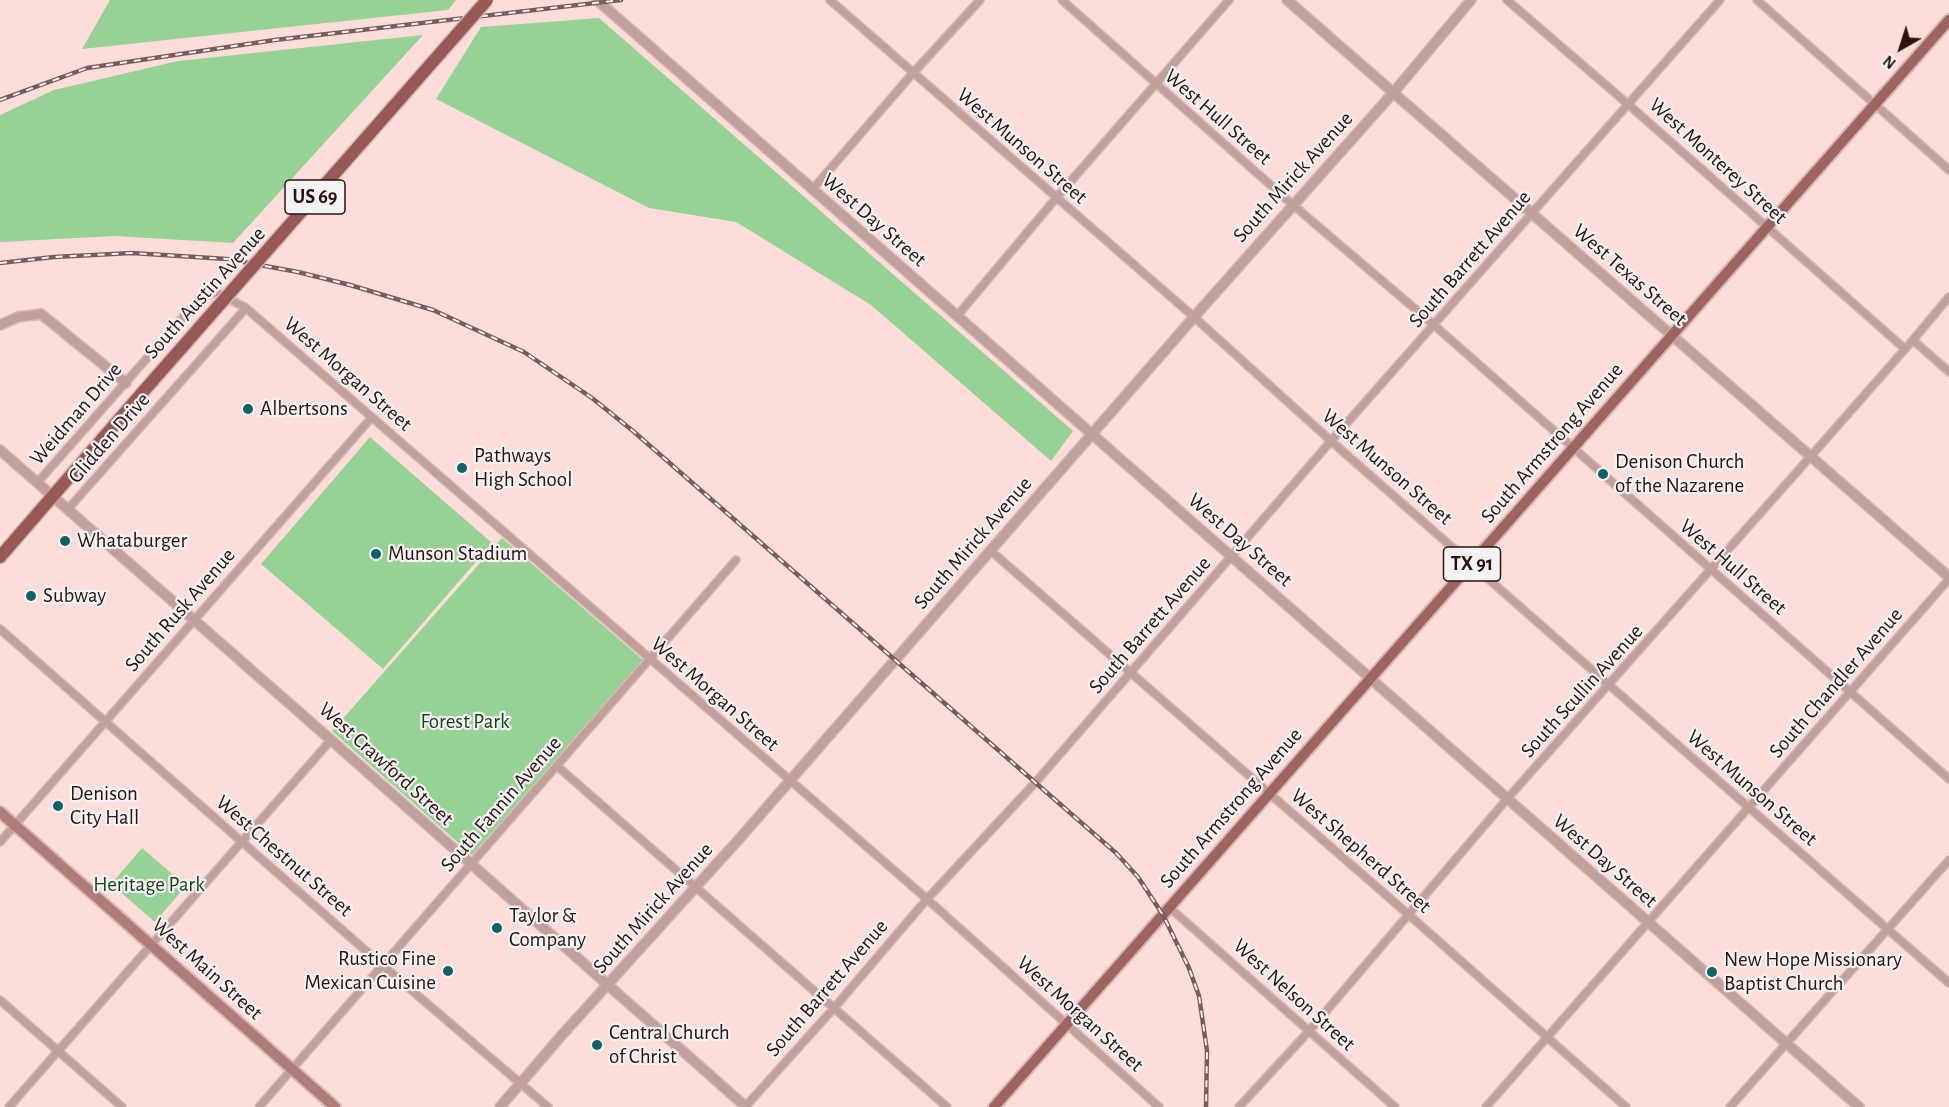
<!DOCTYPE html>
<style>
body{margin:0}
#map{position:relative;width:1949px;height:1107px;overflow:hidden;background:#fdddda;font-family:"Alegreya Sans",sans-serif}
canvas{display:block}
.north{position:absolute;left:1871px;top:18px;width:60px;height:60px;-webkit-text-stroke:4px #f3f3f3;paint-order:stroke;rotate:219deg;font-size:16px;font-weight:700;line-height:24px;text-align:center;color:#2c1110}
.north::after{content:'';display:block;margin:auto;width:21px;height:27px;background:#2c1110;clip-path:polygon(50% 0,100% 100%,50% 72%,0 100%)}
</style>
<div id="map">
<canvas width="1949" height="1107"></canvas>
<div class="north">N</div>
</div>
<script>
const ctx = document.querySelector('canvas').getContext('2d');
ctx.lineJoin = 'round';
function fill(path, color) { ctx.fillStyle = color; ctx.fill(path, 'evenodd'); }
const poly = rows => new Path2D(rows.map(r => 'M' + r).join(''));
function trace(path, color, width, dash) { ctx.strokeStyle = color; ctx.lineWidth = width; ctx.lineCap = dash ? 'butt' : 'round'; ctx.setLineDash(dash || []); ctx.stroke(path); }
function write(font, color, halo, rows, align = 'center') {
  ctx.font = font + ' "Alegreya Sans",sans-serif'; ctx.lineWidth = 4.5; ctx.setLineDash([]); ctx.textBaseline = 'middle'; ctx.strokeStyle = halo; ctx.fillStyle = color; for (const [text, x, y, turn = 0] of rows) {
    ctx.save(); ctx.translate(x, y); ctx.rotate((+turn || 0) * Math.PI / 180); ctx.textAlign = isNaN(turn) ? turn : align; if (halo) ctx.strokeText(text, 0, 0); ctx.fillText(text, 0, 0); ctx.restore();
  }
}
const green = poly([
 [110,0,456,0,448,10,82,49],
 [599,18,1073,431,1051,461,871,305,736,222,649,208,436,99,481,27],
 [423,35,233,243,115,236,0,242,0,115,54,90,178,61],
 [370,437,492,543,383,669,261,564],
 [502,538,643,660,472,855,332,731],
 [142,848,186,886,155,922,111,884]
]);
const minor = poly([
 [830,0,1194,317,1331,441,1949,983],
 [1062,0,1293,205,1434,325,1949,779],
 [1507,0,1629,105,1905,349],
 [1757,0,1949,170],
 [812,190,913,73,980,0],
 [957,316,1057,197,1229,0],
 [1913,340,1949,372],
 [38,482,199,299,216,292,246,308,927,899,1159,1107],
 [68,509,246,308],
 [991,551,1409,915,1626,1107],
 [0,629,382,965,548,1107],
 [557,766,947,1107],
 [0,842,372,417],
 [1170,908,1395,1107],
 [0,1000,122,1107],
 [9,1107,331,740],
 [259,1107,736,560],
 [745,1107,834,1008,927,899,1034,784,1331,441,1720,0],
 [1239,1107,1310,1030,1507,799,1811,456,1913,340,1949,297],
 [1486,1107,1949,579],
 [1730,1107,1949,860]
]);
const tertiary = poly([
 [597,0,1859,1107],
 [1287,0,1949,577],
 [0,325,18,317,41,314,126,383],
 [0,450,331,740,746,1107],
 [500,1107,562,1035,740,838,1194,317,1393,93,1471,0]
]);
const secondary = poly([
 [0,812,335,1107]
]);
const primary = poly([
 [994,1107,1949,20]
]);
const trunk = poly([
 [0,557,142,393]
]);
const rail = poly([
 [0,100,87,68,275,40,621,0],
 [0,263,54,257,132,253,227,259,298,272,350,285,433,310,524,352,592,398,633,431,1116,853,1138,877,1163,915,1189,968,1199,996,1207,1051,1206,1107]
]);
const trunkBridge = poly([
 [142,393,487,0]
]);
const markers = [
 [248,409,6,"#116168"],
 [462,468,6,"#116168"],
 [1603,474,6,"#116168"],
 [65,541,6,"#116168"],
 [376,554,6,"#116168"],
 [31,596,6,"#116168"],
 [58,806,6,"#116168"],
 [497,928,6,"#116168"],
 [448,971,6,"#116168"],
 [1712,972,6,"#116168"],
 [597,1045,6,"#116168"]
];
const shields = [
 [315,197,60],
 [1472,564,57]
];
const shieldNames = [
 ["US 69",315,197],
 ["TX 91",1472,564]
];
const streetNames = [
 ["West Hull Street",1218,117,41],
 ["West Munson Street",1022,146,41],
 ["West Monterey Street",1718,161,42],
 ["South Mirick Avenue",1293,177,-48],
 ["West Day Street",874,220,41],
 ["South Barrett Avenue",1470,259,-49],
 ["West Texas Street",1630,275,41],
 ["South Austin Avenue",205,293,-48],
 ["West Morgan Street",348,374,41],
 ["Weidman Drive",76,414,-49],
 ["Glidden Drive",109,438,-49],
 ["South Armstrong Avenue",1552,443,-49],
 ["West Munson Street",1387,467,41],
 ["West Day Street",1240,540,41],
 ["South Mirick Avenue",973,543,-49],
 ["West Hull Street",1733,567,41],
 ["South Rusk Avenue",180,610,-49],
 ["South Barrett Avenue",1150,625,-49],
 ["South Chandler Avenue",1836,683,-49],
 ["South Scullin Avenue",1582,691,-48],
 ["West Morgan Street",715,694,41],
 ["West Crawford Street",386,764,42],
 ["West Munson Street",1752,788,41],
 ["South Fannin Avenue",501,804,-49],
 ["South Armstrong Avenue",1231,808,-49],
 ["West Shepherd Street",1361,851,41],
 ["West Chestnut Street",284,856,41],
 ["West Day Street",1605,861,41],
 ["South Mirick Avenue",653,908,-48],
 ["West Main Street",207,969,42],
 ["South Barrett Avenue",827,988,-49],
 ["West Nelson Street",1294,995,42],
 ["West Morgan Street",1080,1014,42]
];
const poiNames = [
 ["Albertsons",260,409],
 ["Pathways",474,456],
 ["High School",474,480],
 ["Denison Church",1615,462],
 ["of the Nazarene",1615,486],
 ["Whataburger",77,541],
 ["Munson Stadium",388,554],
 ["Subway",43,596],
 ["Denison",70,794],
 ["City Hall",70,818],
 ["Taylor &",509,916],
 ["Company",509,940],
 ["Rustico Fine",436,959,"right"],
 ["Mexican Cuisine",436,983,"right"],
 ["New Hope Missionary",1724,960],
 ["Baptist Church",1724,984],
 ["Central Church",609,1033],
 ["of Christ",609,1057]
];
const parkNames = [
 ["Forest Park",465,722],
 ["Heritage Park",149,885]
];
fill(green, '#96d195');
trace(minor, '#d7b8b6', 10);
trace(tertiary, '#d7b8b6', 12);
trace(secondary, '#d7b8b6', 14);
trace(primary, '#d7b8b6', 14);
trace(trunk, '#d7b8b6', 15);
trace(minor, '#c1a09c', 7);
trace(tertiary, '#c1a09c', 9);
trace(secondary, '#ae7d79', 10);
trace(primary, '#9e645f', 10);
trace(trunk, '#975954', 12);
trace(rail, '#7a5d5b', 4.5);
trace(rail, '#f3f3f3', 2, [7]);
trace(trunkBridge, '#d7b8b6', 15, []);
trace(trunkBridge, '#975954', 12);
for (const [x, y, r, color] of markers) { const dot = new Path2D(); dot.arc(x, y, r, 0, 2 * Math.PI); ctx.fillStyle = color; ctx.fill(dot); trace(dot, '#f3f3f3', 2); }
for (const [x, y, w] of shields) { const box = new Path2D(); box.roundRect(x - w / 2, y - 17, w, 34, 4.5); ctx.fillStyle = '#f3f3f3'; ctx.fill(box); trace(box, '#2c1110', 1.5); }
write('bold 20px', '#2c1110', null, shieldNames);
write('21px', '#2c1110', '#f3f3f3', streetNames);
write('21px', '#2c1110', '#f3f3f3', poiNames, 'left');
write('21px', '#183e1a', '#f3f3f3', parkNames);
</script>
